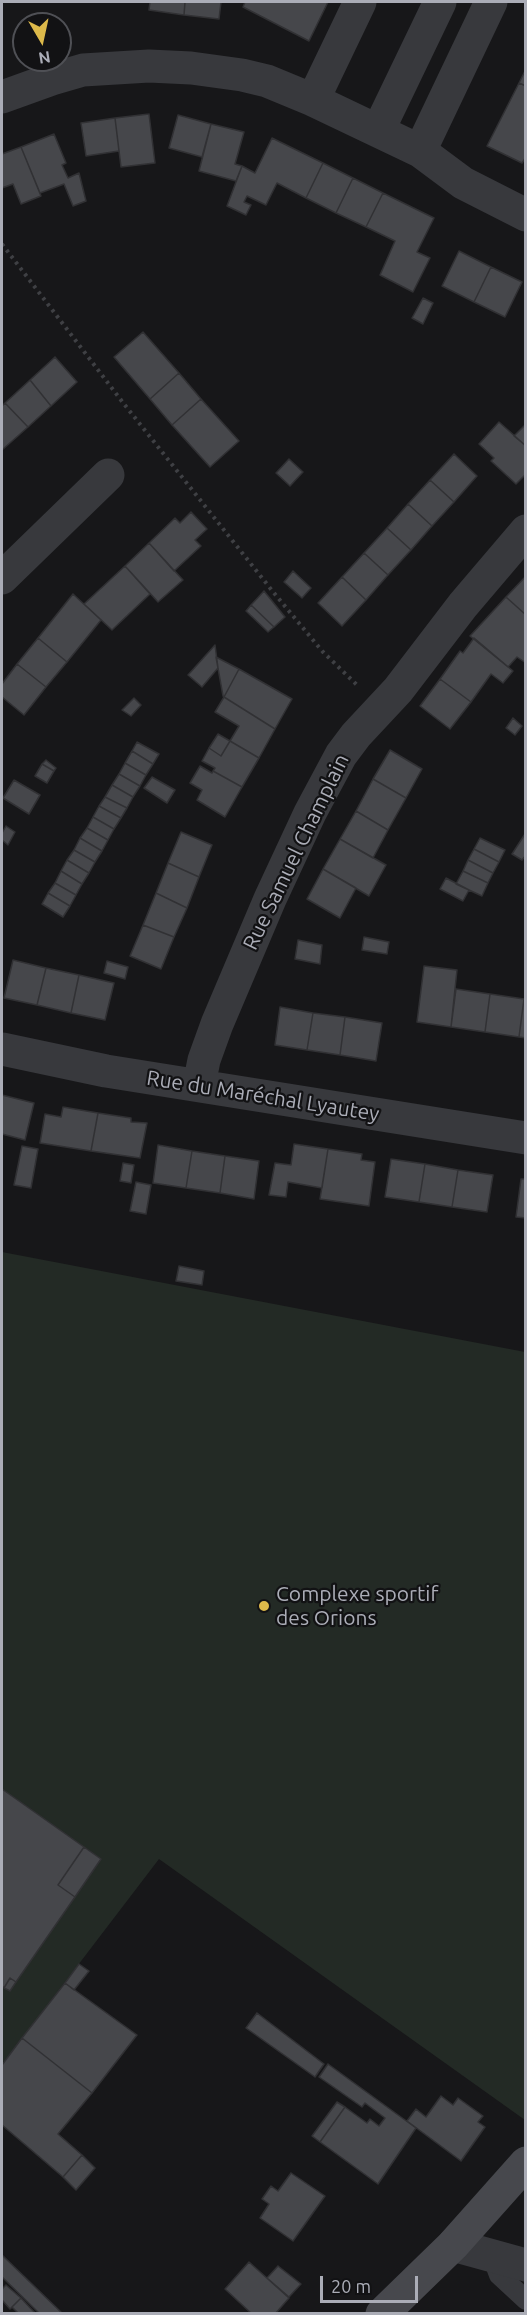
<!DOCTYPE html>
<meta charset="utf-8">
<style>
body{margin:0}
#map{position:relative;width:527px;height:2315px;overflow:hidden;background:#171719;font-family:Ubuntu,sans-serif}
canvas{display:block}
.frame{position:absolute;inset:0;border:3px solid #abadb7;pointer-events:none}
.north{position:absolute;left:12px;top:12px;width:60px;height:60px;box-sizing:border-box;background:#121214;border:2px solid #4f5055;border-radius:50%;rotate:171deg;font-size:16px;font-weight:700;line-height:24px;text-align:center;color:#abadb7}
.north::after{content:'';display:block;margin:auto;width:21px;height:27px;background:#ddb94a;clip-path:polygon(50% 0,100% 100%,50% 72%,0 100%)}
.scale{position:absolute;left:320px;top:2276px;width:98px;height:27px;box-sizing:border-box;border:3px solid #abadb7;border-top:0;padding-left:8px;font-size:18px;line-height:21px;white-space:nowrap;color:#abadb7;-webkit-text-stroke:4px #121214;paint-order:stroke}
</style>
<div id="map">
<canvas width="527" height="2315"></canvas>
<div class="frame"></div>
<div class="north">N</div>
<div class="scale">20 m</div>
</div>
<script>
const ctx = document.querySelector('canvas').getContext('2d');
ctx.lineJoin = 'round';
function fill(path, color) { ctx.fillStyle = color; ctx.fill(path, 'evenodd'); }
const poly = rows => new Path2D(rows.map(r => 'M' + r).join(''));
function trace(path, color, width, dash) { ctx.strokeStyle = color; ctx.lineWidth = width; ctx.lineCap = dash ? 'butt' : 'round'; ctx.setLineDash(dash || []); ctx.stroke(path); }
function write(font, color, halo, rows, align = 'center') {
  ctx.font = font + ' Ubuntu,sans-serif'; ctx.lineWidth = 4.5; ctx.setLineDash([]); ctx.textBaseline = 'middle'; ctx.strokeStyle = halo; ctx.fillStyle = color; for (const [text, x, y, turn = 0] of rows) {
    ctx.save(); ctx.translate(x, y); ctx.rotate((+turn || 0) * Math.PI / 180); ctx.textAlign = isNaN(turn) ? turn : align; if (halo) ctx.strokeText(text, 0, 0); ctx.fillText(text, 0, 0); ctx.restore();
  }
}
const green = poly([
 [2,1252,525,1352,525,2120,159,1859,4,2062,2,2060]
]);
const building = poly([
 [150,2,185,2,184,15,149,10,150,2],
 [185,2,221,2,219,19,184,15,185,2],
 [245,2,328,2,309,41,243,7,245,2],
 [526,69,526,86,519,83,526,69],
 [519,83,526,86,526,157,522,163,487,146,519,83],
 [149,114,155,163,121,167,115,118,149,114],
 [178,115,211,124,202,157,169,148,178,115],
 [115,118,119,151,86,156,81,123,115,118],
 [211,124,244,132,235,164,242,166,236,181,199,171,211,124],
 [54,134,66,163,62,165,68,178,79,173,86,201,73,206,64,184,40,193,21,147,54,134],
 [272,138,323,163,306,198,277,183,266,205,247,196,244,202,251,205,246,215,227,206,242,166,255,173,272,138],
 [21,147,41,196,21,204,13,184,2,188,2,154,21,147],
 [323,163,353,178,336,213,306,198,323,163],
 [353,178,383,193,366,227,336,213,353,178],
 [383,193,434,218,417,252,430,258,413,292,380,275,395,241,366,227,383,193],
 [459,251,491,267,474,302,442,286,459,251],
 [491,267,522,282,505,317,474,302,491,267],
 [423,298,433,303,423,324,412,318,423,298],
 [143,332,179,373,150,399,114,357,143,332],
 [55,357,77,382,51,406,30,380,55,357],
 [179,373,201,399,172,425,150,399,179,373],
 [30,380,51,406,28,427,5,403,30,380],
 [201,399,239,441,210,467,172,425,201,399],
 [5,403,28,427,2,450,2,406,5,403],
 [499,422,526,446,526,474,516,484,491,461,494,458,479,444,499,422],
 [526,424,526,446,514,436,526,424],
 [454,454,477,476,454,502,430,480,454,454],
 [289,459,303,472,290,486,276,473,289,459],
 [430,480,454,502,432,526,408,504,430,480],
 [408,504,432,526,411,550,387,528,408,504],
 [191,512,207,529,195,540,201,546,174,571,149,543,175,518,180,523,191,512],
 [387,528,411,550,388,575,364,553,387,528],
 [149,543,183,580,158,602,125,566,149,543],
 [364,553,388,575,366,600,342,577,364,553],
 [125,566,150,594,112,630,84,604,125,566],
 [293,571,311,588,302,598,284,582,293,571],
 [526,576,526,615,506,597,526,576],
 [342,577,366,600,342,626,318,603,342,577],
 [264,591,285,617,274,627,251,605,264,591],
 [73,594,101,620,67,662,38,638,73,594],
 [506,597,526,615,526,663,517,657,508,667,470,636,506,597],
 [251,605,274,627,268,632,246,611,251,605],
 [38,638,67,662,46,687,17,664,38,638],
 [474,638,513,671,503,683,491,674,471,702,440,679,460,651,463,653,474,638],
 [215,645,218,668,202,687,188,675,215,645],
 [216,657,239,669,224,697,223,696,216,657],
 [17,664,46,687,24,715,2,697,2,684,17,664],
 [239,669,292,699,275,729,224,697,239,669],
 [440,679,471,702,450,729,420,706,440,679],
 [224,697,275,729,259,758,230,741,239,726,215,712,224,697],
 [134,698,141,705,131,716,122,710,134,698],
 [513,718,522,726,515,735,506,728,513,718],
 [218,734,230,741,221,756,209,748,218,734],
 [230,741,259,758,242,787,213,771,215,768,202,761,209,748,221,756,230,741],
 [137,742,159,754,153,764,132,751,137,742],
 [390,750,422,769,406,798,373,779,390,750],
 [132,751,153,764,146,775,125,763,132,751],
 [46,760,56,768,54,771,42,764,46,760],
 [125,763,146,775,140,786,119,774,125,763],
 [42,764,54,771,47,783,35,776,42,764],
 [200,766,212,773,213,771,242,787,225,817,197,800,202,790,190,783,200,766],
 [119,774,140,786,133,797,112,785,119,774],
 [152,777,175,790,167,803,144,788,152,777],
 [373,779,406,798,388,830,356,811,373,779],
 [14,780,40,795,29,814,3,798,14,780],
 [112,785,133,797,127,808,105,797,112,785],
 [105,797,127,808,121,818,99,806,105,797],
 [99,806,121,818,114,829,93,817,99,806],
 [356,811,388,830,373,858,340,839,356,811],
 [93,817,114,829,108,840,87,828,93,817],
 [6,826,15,832,8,845,2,840,2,833,6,826],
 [87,828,108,840,102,851,80,838,87,828],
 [181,832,212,845,199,877,168,863,181,832],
 [525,834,526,855,522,860,512,854,525,834],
 [80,838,102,851,95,862,74,850,80,838],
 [480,838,505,850,499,862,474,849,480,838],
 [340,839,386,865,369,896,323,869,340,839],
 [474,849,499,862,493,873,468,860,474,849],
 [74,850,95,862,89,873,67,860,74,850],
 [67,860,89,873,82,884,61,871,67,860],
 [468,860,493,873,488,883,463,871,468,860],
 [168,863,199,877,187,908,156,893,168,863],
 [323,869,356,888,340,918,307,899,323,869],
 [61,871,82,884,76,895,55,883,61,871],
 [463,871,488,883,482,896,456,884,463,871],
 [446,878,469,890,463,901,440,889,446,878],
 [55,883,76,895,70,906,48,893,55,883],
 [48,893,70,906,63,917,42,904,48,893],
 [156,893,187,908,174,937,143,925,156,893],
 [143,925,174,937,161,969,130,956,143,925],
 [364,937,389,942,387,954,362,950,364,937],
 [298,940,322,945,320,964,295,959,298,940],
 [13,960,46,968,37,1005,4,998,13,960],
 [107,961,128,967,125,979,104,973,107,961],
 [424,966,457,970,451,1027,417,1022,424,966],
 [46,968,79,975,71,1013,37,1005,46,968],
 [79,975,114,983,105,1020,71,1013,79,975],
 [456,989,490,994,485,1032,451,1027,456,989],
 [490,994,524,999,519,1037,485,1032,490,994],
 [524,999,526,999,526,1038,519,1037,524,999],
 [280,1007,313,1013,307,1050,275,1045,280,1007],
 [313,1013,345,1017,340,1055,307,1050,313,1013],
 [345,1017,382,1023,376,1061,340,1055,345,1017],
 [2,1095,34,1103,25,1140,2,1134,2,1095],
 [63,1107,98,1113,91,1151,40,1143,45,1114,61,1117,63,1107],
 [98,1113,131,1118,131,1122,147,1123,140,1158,91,1151,98,1113],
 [294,1144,328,1149,322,1188,288,1182,286,1197,269,1195,275,1163,291,1165,294,1144],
 [158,1145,192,1151,186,1188,153,1183,158,1145],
 [22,1146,38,1149,31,1188,14,1185,22,1146],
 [328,1149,362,1154,361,1160,375,1162,369,1206,320,1199,328,1149],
 [192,1151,225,1156,220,1193,186,1188,192,1151],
 [225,1156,259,1161,254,1199,220,1193,225,1156],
 [391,1159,425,1164,419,1202,385,1197,391,1159],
 [123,1163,134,1165,131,1183,120,1181,123,1163],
 [425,1164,458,1170,452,1207,419,1202,425,1164],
 [458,1170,493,1175,487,1212,452,1207,458,1170],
 [521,1179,526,1179,526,1218,516,1217,521,1179],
 [136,1182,151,1185,146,1214,130,1211,136,1182],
 [179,1266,204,1271,202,1285,176,1281,179,1266],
 [2,1789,84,1847,58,1885,75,1897,16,1982,10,1978,4,1988,2,1986,2,1789],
 [84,1847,101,1859,75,1897,58,1885,84,1847],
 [79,1964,89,1971,74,1990,65,1983,79,1964],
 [10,1978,16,1982,10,1991,4,1988,10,1978],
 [65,1983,137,2035,92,2093,22,2038,65,1983],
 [257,2013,324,2064,315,2077,246,2028,257,2013],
 [22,2038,92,2093,58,2134,82,2155,63,2177,2,2125,2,2065,22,2038],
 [328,2064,416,2128,378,2184,320,2142,345,2107,367,2123,370,2119,379,2126,385,2118,365,2103,362,2107,319,2077,328,2064],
 [441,2096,453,2105,458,2098,483,2116,478,2122,485,2127,461,2161,407,2121,416,2109,426,2117,441,2096],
 [337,2102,345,2107,320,2142,312,2136,337,2102],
 [82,2155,95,2168,76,2190,63,2177,82,2155],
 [291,2173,325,2196,293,2241,260,2218,269,2204,262,2199,271,2186,278,2191,291,2173],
 [2,2255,63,2314,40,2314,2,2277,2,2255],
 [249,2262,289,2298,275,2314,252,2314,225,2289,249,2262],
 [278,2266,301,2284,289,2297,267,2278,278,2266],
 [6,2285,21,2298,10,2309,2,2300,2,2289,6,2285],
 [21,2298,36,2314,19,2314,12,2307,21,2298]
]);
const path = poly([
 [2,244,124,404,274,593,323,652,358,686]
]);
const lane = poly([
 [492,2256,499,2275,526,2300]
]);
const street = poly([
 [360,2,313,100,420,151,491,2],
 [2,97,52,79,83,70,149,66,191,68,242,75,267,81,313,100],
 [378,131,440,2],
 [420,151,463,183,526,215],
 [2,578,108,475],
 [2,1049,106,1071,526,1138],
 [199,1085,204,1060,217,1024,270,899,310,813,341,755,356,735,398,690,463,605,526,531],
 [453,2245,526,2265]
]);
const secondary = poly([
 [382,2314,453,2245,526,2163]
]);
const markers = [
 [264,1606,6,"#ddb94a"]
];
const streetNames = [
 ["Rue Samuel Champlain",296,852,-64],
 ["Rue du Maréchal Lyautey",263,1096,9]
];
const poiNames = [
 ["Complexe sportif",276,1594],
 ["des Orions",276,1618]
];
fill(green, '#232a25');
fill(building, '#46474b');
trace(building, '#313134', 1.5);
trace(path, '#3f4044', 4, [3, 4.5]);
trace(lane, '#38393d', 20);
trace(street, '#38393d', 33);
trace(secondary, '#47484d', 33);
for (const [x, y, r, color] of markers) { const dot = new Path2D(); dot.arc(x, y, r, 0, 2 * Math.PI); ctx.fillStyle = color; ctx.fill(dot); trace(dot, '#121214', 2); }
write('21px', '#abadb7', '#121214', streetNames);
write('21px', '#abadb7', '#121214', poiNames, 'left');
</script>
